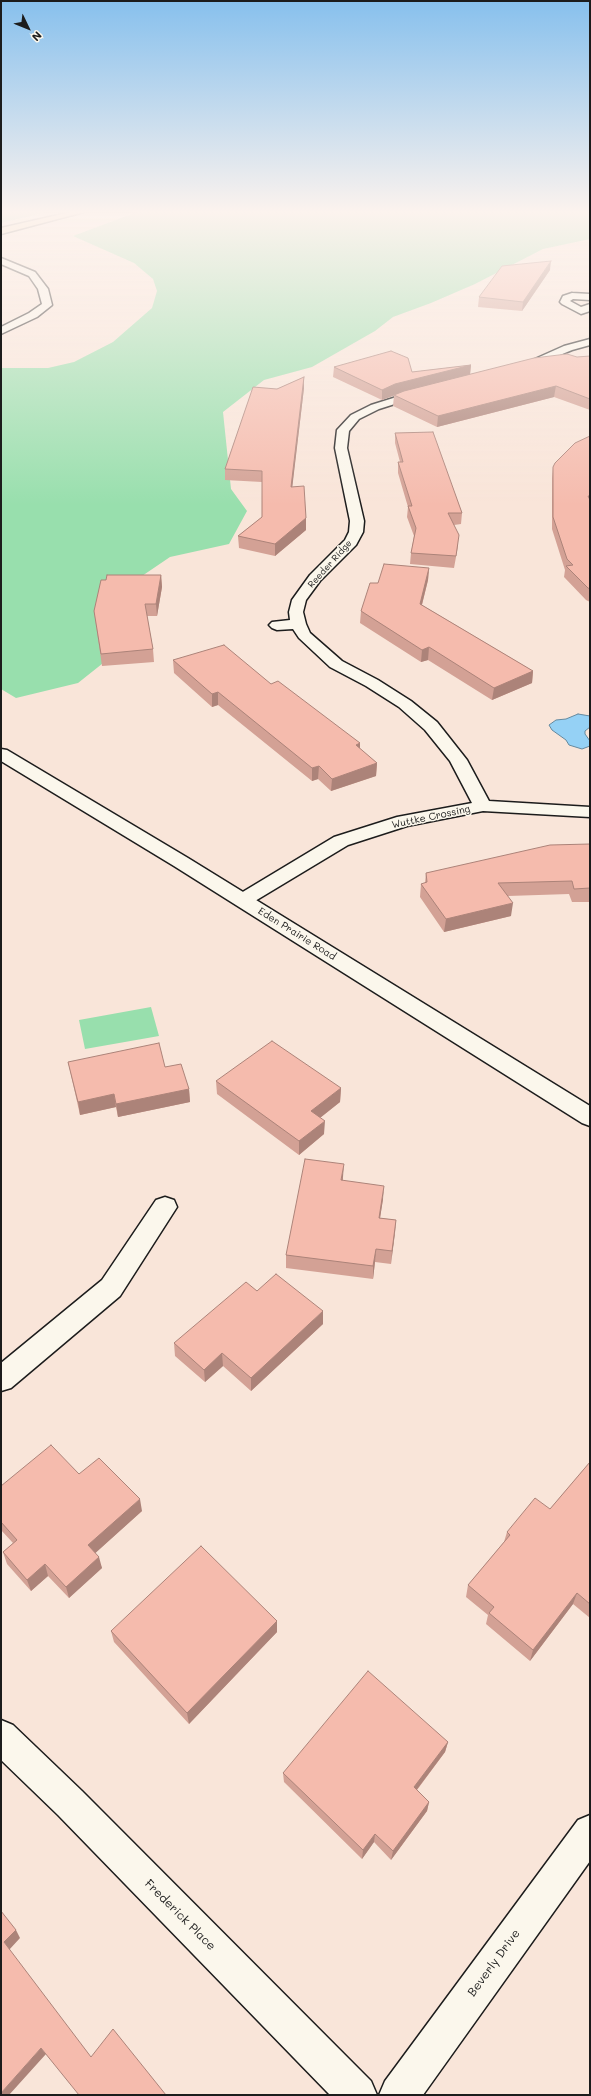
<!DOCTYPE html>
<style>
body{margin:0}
#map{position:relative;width:591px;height:2096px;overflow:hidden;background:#f9e5d9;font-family:Mali,sans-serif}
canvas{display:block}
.frame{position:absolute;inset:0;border:2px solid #1c1c1c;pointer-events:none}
.north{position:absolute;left:8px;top:8px;width:40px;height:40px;-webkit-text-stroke:3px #fbf7ec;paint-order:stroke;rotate:133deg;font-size:11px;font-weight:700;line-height:16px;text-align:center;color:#1c1c1c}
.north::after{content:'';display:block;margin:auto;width:14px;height:18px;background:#1c1c1c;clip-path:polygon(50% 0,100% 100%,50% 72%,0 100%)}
</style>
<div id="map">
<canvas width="591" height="2096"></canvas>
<div class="frame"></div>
<div class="north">N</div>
</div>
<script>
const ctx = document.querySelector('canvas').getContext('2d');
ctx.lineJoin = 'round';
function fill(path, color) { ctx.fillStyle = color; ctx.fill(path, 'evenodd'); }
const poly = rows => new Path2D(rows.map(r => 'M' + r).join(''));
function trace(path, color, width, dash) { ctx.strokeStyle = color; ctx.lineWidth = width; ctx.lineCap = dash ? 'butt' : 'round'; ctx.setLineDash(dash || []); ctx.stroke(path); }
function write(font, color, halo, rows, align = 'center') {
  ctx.font = font + ' Mali,sans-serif'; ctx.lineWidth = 3; ctx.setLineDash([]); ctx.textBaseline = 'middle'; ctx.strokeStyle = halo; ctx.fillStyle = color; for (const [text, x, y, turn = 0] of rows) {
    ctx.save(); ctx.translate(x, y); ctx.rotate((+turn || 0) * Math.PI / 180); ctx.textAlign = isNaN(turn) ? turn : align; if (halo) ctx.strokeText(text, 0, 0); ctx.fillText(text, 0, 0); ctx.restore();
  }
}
const green = poly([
 [1,212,47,212,1,223],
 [137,212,590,212,590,239,543,249,475,284,431,303,393,317,375,331,312,367,264,380,223,412,231,489,247,511,229,544,170,557,142,576,117,652,78,683,16,698,1,689,1,368,48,368,74,362,113,342,152,308,157,291,153,279,134,263,73,236],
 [151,1007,159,1036,85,1049,79,1020]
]);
const water = poly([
 [578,714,590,716,590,727,585,731,585,734,590,741,590,746,582,749,569,745,566,740,552,730,549,725,556,720,566,719,578,714]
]);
const minor = poly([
 [572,293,590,294,590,300,573,299,570,301,581,307,590,304,590,311,581,314,562,304,560,302,563,296,572,293],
 [590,339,590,345,572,350,526,369,518,369,517,367,564,346,590,339],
 [422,389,426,390,428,392,426,394,379,409,359,419,349,431,347,448,364,521,363,532,356,545,320,581,306,600,303,612,306,624,310,633,342,661,378,680,411,701,437,722,467,760,489,801,590,807,590,817,483,811,407,826,348,845,250,904,243,906,236,904,233,900,236,896,334,837,397,817,472,803,450,761,425,730,399,707,366,686,330,667,299,638,293,629,277,630,272,628,269,625,272,622,290,620,289,612,292,600,310,575,345,540,349,532,350,521,335,448,337,430,351,415,371,405,422,389],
 [165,1197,174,1200,177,1207,120,1296,11,1388,1,1391,1,1363,102,1280,156,1200,165,1197],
 [1,1720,13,1725,82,1791,371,2081,377,2095,330,2095,58,1815,1,1760,1,1720],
 [590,1815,590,1861,423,2095,379,2095,385,2081,578,1820,590,1815]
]);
const tertiary = poly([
 [1,258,35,272,48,289,52,305,37,317,1,334,1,327,29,313,42,304,38,289,29,276,1,264,1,258],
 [1,749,7,750,188,858,590,1106,590,1126,582,1123,174,866,1,761,1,749]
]);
const primary = poly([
 [71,212,84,212,1,234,1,228,71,212]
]);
const wall = poly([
 [550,270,522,311,478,307,479,297],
 [590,356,590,410,554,397,437,427,393,406,394,395,398,394,382,400,333,377,334,367,412,372,471,365,470,374,577,357],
 [304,377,304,388,292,487,306,518,306,530,275,556,239,548,238,536,262,517,262,482,225,480,225,469,277,389],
 [395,433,462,513,461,524,454,525,458,546,454,568,410,564,411,553,414,536,407,517,408,507,398,473,398,462,400,462,395,443],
 [590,436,590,602,586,600,564,577,565,570,552,529,552,478,553,467],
 [429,568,428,580,422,605,533,671,532,683,492,700,428,660,421,662,360,623,361,611,378,583],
 [161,575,162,587,157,616,147,616,153,649,154,662,102,666,94,611,106,580],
 [173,660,271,684,360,743,360,749,377,763,376,776,331,791,318,779,312,781,218,705,212,707,174,673],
 [590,844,590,902,572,902,569,894,508,896,511,916,444,932,420,897,421,884,425,883,426,873],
 [68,1062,165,1067,189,1089,190,1102,118,1117,116,1107,80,1115,71,1075],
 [216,1081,341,1088,340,1102,320,1118,324,1134,299,1155,217,1094],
 [343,1177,343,1181,383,1199,380,1218,396,1220,391,1264,375,1262,373,1279,286,1268,286,1255],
 [257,1291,323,1324,251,1391,223,1366,205,1382,175,1356,174,1343],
 [590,1462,590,1618,573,1604,530,1661,486,1624,488,1615,466,1597,468,1585,504,1542,507,1532,550,1509],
 [79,1474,142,1511,95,1553,102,1568,69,1598,48,1576,31,1591,7,1564,3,1552,13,1543,1,1530,1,1486],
 [111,1631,277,1632,189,1724,114,1642],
 [448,1742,445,1752,417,1790,429,1802,427,1811,391,1860,374,1842,362,1859,284,1782,283,1773]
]);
const shadedWall = poly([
 [551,261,550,270,522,311,523,302],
 [471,365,470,375,395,395,382,400,382,390,395,384],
 [304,377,304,388,291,498,291,487],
 [556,386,554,397,437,427,438,416],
 [306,518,306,530,275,556,275,544],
 [429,568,428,580,419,616,420,604],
 [161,575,162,587,157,616,156,604],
 [429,647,428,660,421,662,422,650],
 [533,671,532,683,492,700,494,688],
 [218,692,218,705,212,707,212,694],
 [360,743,360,756,356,745],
 [377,763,376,776,331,791,332,779],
 [319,766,318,779,312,781,312,768],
 [513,903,511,916,444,932,446,919],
 [341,1088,340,1102,311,1125,311,1111],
 [189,1089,190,1102,118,1117,116,1104],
 [114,1094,116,1107,80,1115,78,1102],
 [325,1121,324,1134,299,1155,299,1141],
 [344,1164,343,1177,340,1194,341,1180],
 [384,1186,383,1199,378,1231,379,1218],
 [396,1220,395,1233,391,1264,392,1251],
 [376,1249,375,1262,373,1279,373,1266],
 [323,1311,323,1324,251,1391,251,1378],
 [222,1353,223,1366,205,1382,204,1370],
 [140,1499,142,1511,91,1557,88,1545],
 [99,1557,102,1568,69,1598,66,1587],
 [45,1564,48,1576,31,1591,27,1580],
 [577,1593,573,1604,530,1661,533,1650],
 [277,1621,277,1632,189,1724,187,1713],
 [448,1742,445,1752,412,1796,414,1787],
 [429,1802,427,1811,391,1860,393,1851],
 [375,1834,374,1842,362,1859,363,1850],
 [16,1930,20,1938,9,1950,4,1942],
 [41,2048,46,2054,9,2095,1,2095,1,2093]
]);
const building = poly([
 [551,261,523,302,479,297,502,266,551,261],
 [391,351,408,358,412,372,471,365,395,384,382,390,334,367,391,351],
 [567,354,577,357,590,356,590,399,556,386,438,416,394,395,404,391,534,358,567,354],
 [304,377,291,487,304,486,306,518,275,544,238,536,262,517,262,471,225,469,253,387,277,389,304,377],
 [433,432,462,513,448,513,459,535,456,556,411,553,416,528,408,506,412,506,398,462,403,462,395,433,433,432],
 [590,436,590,496,588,496,590,500,590,589,588,588,566,566,573,565,567,559,553,517,553,467,555,463,575,443,590,436],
 [384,564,429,568,420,604,533,671,494,688,429,647,422,650,361,611,370,583,378,583,384,564],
 [107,575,161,575,156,604,145,604,153,649,101,654,94,611,101,580,106,580,107,575],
 [224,645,271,684,278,681,360,743,356,745,377,763,332,779,319,766,312,768,218,692,212,694,173,660,224,645],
 [590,844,590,888,574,889,572,881,498,883,513,903,446,919,421,884,427,882,426,873,550,845,590,844],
 [272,1041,341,1088,311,1111,325,1121,299,1141,216,1081,272,1041],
 [159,1043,165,1067,181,1064,189,1089,116,1104,114,1094,78,1102,68,1062,159,1043],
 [305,1159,344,1164,341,1180,384,1186,379,1218,396,1220,392,1251,376,1249,373,1266,286,1255,305,1159],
 [276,1274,323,1311,251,1378,222,1353,204,1370,174,1343,246,1282,257,1291,276,1274],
 [51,1445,79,1474,99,1458,140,1499,88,1545,99,1557,66,1587,45,1564,27,1580,3,1552,17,1540,1,1522,1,1486,51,1445],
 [590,1462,590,1604,577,1593,533,1650,489,1613,494,1607,468,1585,510,1535,507,1532,535,1498,550,1509,590,1462],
 [201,1546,277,1621,187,1713,111,1631,201,1546],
 [368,1671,448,1742,414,1787,429,1802,393,1851,375,1834,363,1850,283,1773,368,1671],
 [1,1911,16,1930,4,1942,91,2057,113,2029,166,2095,79,2095,41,2048,1,2093,1,1911]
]);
const farStreetnames = [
 ["Reeder Ridge",330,564,-48]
];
const streetNames = [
 ["Wuttke Crossing",431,817,-12],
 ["Eden Prairie Road",297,934,32]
];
const nearStreetnames = [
 ["Frederick Place",180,1915,45],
 ["Beverly Drive",494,1963,-54]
];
fill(green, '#98dfad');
fill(water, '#95d1f5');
trace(water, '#65899e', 1);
trace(minor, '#1c1c1c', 3);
trace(tertiary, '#1c1c1c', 3);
trace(primary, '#1c1c1c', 3);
fill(minor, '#fbf7ec');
fill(tertiary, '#fbf7ec');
fill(primary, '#faddab');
fill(wall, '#d3a195');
fill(shadedWall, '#ac8379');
fill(building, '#f5bbad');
trace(building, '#ac8379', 1);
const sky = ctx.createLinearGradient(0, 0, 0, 505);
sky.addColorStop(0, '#87c0ed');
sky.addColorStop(0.42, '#fcf3ee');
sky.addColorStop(1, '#fcf3ee00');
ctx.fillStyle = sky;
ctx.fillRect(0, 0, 591, 505);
write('9px', '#1c1c1c', '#fbf7ec', farStreetnames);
write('10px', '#1c1c1c', '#fbf7ec', streetNames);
write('12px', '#1c1c1c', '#fbf7ec', nearStreetnames);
</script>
